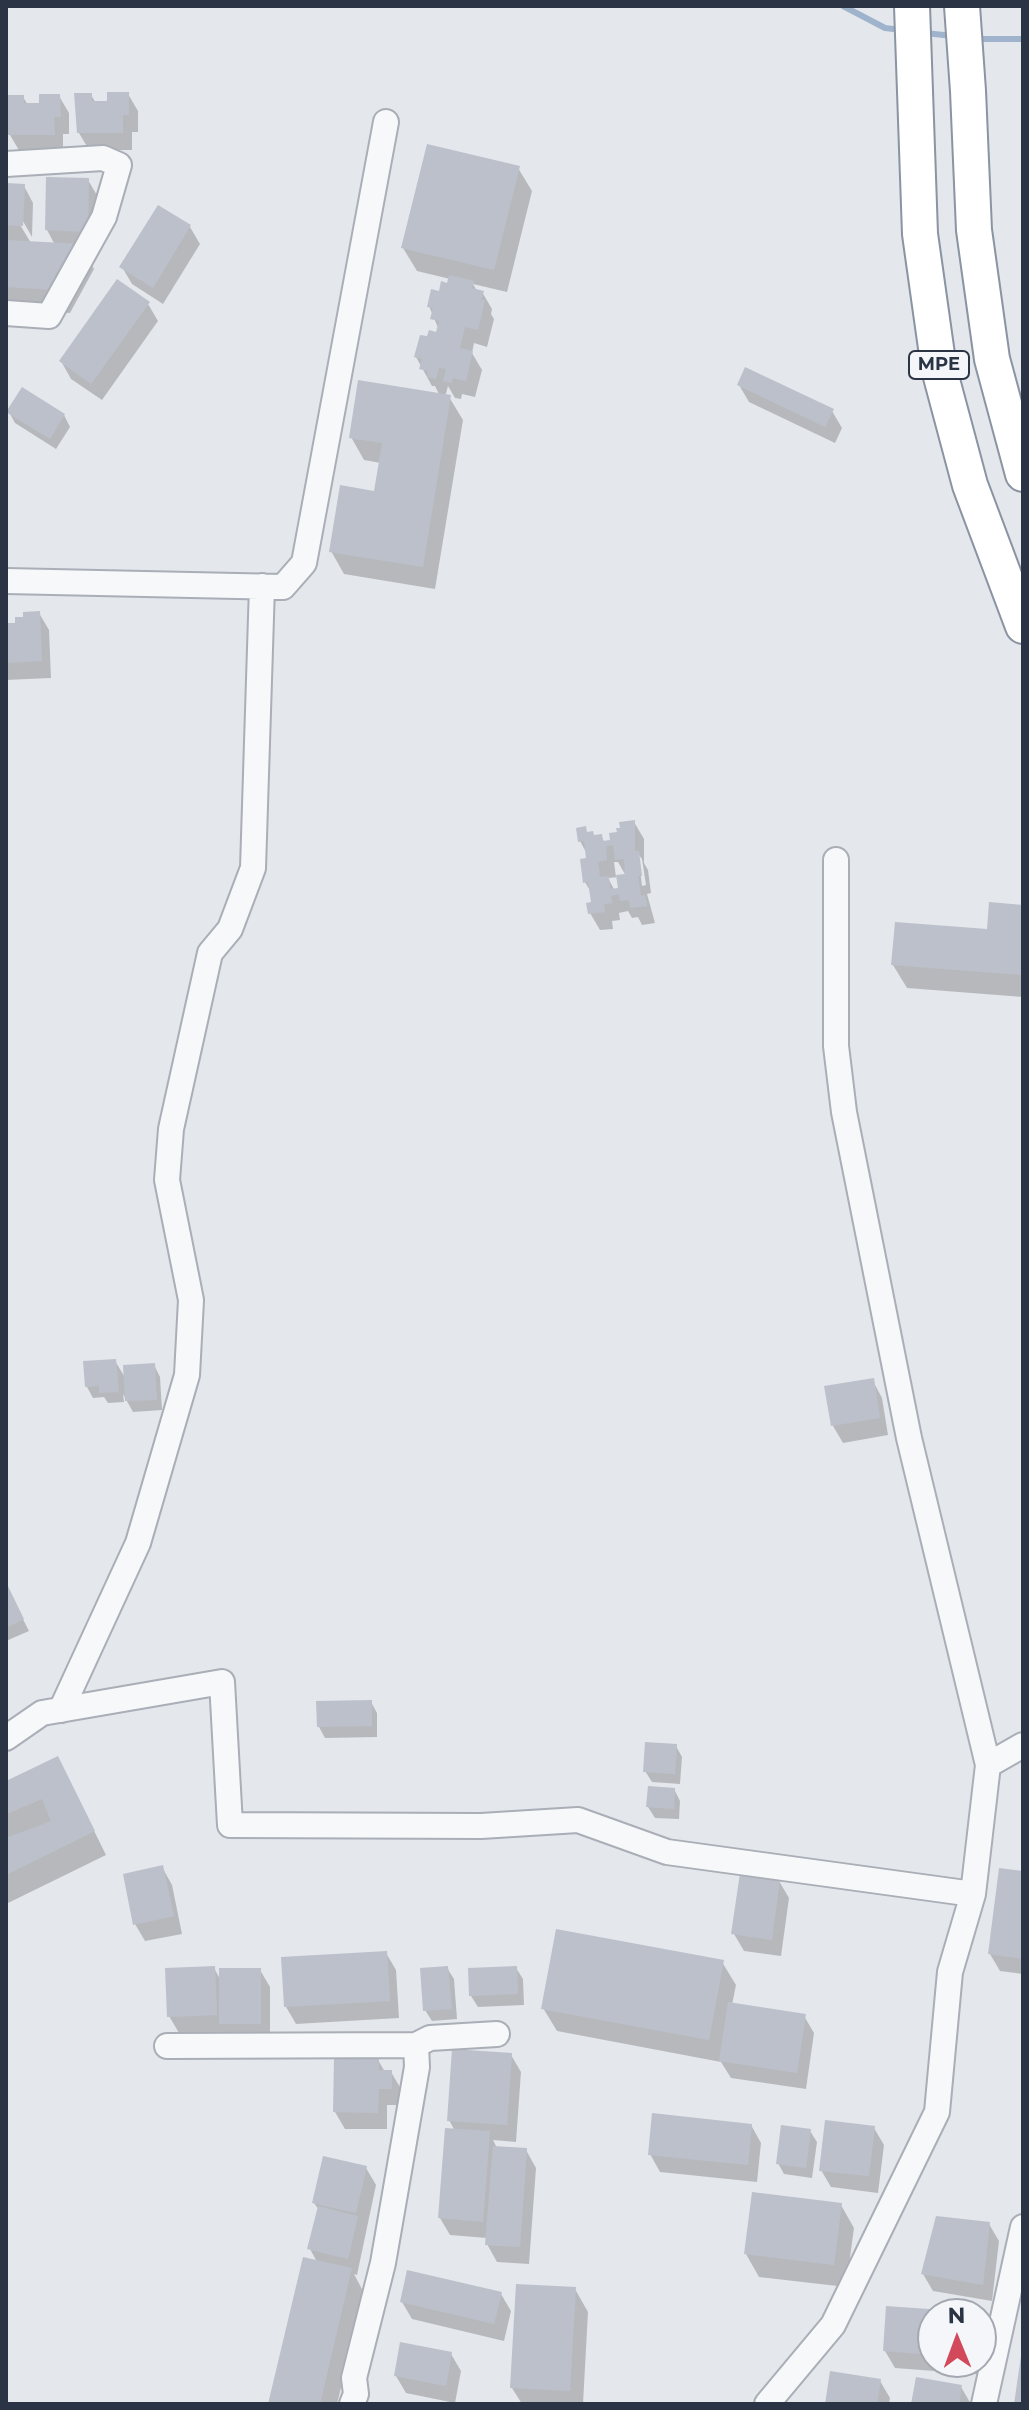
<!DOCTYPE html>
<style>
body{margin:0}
#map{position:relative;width:1029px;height:2410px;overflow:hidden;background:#e4e7ec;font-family:Montserrat,sans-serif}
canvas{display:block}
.frame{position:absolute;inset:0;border:8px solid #2b3445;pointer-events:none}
.north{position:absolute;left:917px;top:2298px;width:80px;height:80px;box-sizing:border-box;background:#f4f6f9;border:2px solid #a4a8b1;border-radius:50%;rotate:359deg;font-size:22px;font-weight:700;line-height:32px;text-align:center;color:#2b3445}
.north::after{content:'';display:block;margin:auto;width:28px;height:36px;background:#d1495b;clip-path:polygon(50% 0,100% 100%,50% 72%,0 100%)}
</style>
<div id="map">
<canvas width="1029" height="2410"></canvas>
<div class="frame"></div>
<div class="north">N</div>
</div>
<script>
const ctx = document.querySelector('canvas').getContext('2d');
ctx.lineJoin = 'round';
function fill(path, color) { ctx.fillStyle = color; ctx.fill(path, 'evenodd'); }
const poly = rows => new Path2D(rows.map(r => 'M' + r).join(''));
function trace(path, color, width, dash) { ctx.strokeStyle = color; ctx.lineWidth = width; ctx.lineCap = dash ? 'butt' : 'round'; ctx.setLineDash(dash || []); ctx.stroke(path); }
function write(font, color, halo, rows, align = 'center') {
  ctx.font = font + ' Montserrat,sans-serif'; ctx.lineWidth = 6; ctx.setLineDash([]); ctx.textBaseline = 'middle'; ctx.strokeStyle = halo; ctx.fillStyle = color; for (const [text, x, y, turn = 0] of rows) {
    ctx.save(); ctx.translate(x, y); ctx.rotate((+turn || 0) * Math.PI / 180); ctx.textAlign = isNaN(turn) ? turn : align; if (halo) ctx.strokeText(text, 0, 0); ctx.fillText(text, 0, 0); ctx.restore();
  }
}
const shadow = poly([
 [128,94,138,111,138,132,132,132,132,150,89,150,79,133,91,95,96,103,109,103],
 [59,96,69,113,69,134,63,134,63,152,20,152,10,135,23,97,28,105,41,105],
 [518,168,532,191,507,292,473,284,477,291,482,292,492,309,491,314,494,319,487,347,474,343,472,353,482,370,475,397,462,394,461,399,455,398,448,386,445,397,449,397,463,420,435,589,344,574,331,551,376,493,381,463,364,460,351,437,440,396,435,386,432,386,416,357,437,335,439,330,429,306,449,285,450,279,417,271,403,248],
 [88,180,98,197,82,248,94,269,70,313,6,309,6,185,24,186,33,203,32,237,20,216,16,218,31,243,55,245,47,230],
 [159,207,190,227,200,244,163,304,132,284,122,267],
 [148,304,158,321,102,400,71,379,61,361],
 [739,385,832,411,842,428,835,443,749,402],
 [9,412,64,415,70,427,56,449,15,423],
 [39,613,49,630,51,678,6,680,6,625,17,625],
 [634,822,644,839,644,863,648,870,651,893,647,894,655,923,642,925,638,917,632,918,628,911,619,913,620,920,612,921,613,929,600,930,590,913,593,904,592,894,585,882,587,854,580,841,588,834,601,836,605,843,612,842],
 [638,854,642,859,646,885,642,886],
 [614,862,618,862,626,876,616,877],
 [619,877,620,890,615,891,608,878],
 [1023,907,1023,997,907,988,893,965,988,931],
 [115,1361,126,1379,154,1365,160,1377,162,1410,133,1412,123,1394,124,1402,108,1403,104,1397,93,1398,87,1387,85,1363],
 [873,1381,882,1398,888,1435,843,1443,833,1426],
 [6,1586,29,1631,6,1641],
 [371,1702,377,1713,377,1737,325,1738,319,1727],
 [676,1746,682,1757,680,1784,652,1782,645,1771],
 [70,1782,106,1855,6,1904,6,1784],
 [674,1789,680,1801,679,1819,655,1818,648,1807],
 [162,1867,172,1885,182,1934,145,1941,135,1924],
 [1023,1873,1023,1974,1000,1971,990,1954],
 [779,1881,789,1898,781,1956,744,1951,734,1934],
 [386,1953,396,1970,399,2018,296,2024,286,2007],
 [722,1962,736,1985,732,2005,804,2016,814,2033,806,2089,731,2078,721,2062,557,2031,543,2008],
 [214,1968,221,1981,260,1970,270,1987,270,2041,231,2041,226,2032,179,2033,169,2016],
 [447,1968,454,1979,457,2019,432,2021,425,2010],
 [516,1968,523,1979,524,2005,478,2007,471,1996],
 [511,2055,521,2072,516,2142,493,2140,497,2148,526,2150,536,2168,529,2264,497,2262,487,2244,487,2238,450,2235,440,2218,455,2131,449,2120],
 [378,2060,385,2072,391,2072,401,2089,400,2105,387,2105,387,2129,345,2129,335,2112],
 [751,2125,761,2143,757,2182,660,2172,650,2154],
 [874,2128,884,2145,878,2193,831,2187,821,2170],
 [810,2131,817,2142,812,2178,784,2174,778,2163],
 [366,2168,376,2185,357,2275,354,2274,364,2293,337,2404,270,2404,317,2262,310,2249,319,2210,314,2203],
 [841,2205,854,2228,846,2287,759,2277,746,2254],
 [989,2224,999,2241,992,2301,933,2291,923,2274],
 [575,2289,588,2312,583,2404,522,2404,512,2388],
 [501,2294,511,2311,504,2341,412,2319,402,2302],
 [888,2308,975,2314,933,2314,933,2362,981,2362,981,2316,990,2332,987,2375,895,2368,885,2351],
 [451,2354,461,2371,455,2403,406,2393,396,2376],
 [1022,2362,1023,2404,1016,2404],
 [880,2381,890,2398,889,2404,827,2404],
 [961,2387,971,2404,913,2404]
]);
const stream = poly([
 [843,6,885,28,902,30],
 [925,33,953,36],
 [976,39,1023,39]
]);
const building = poly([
 [107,92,129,92,129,115,123,115,123,133,77,133,74,93,92,93,92,101,107,101],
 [39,94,60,94,61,117,54,117,55,135,8,135,6,95,24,95,24,103,39,103],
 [427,144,520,166,494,270,401,248],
 [46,177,89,178,88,232,45,230],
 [6,183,25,184,23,226,6,225],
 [158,205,191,225,153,288,119,267],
 [6,240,83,244,57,290,6,287],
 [449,275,474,281,472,288,484,291,481,300,485,300,478,330,465,327,460,348,473,351,466,381,453,378,452,383,443,381,446,369,439,367,436,379,427,377,428,371,419,369,422,359,414,357,420,335,427,336,429,330,436,332,439,321,430,319,433,308,427,307,431,289,439,291,441,281,447,283],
 [117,279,150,302,91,384,59,361],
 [745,367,834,409,825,427,737,385],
 [358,380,451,395,423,567,329,552,340,485,374,491,382,443,349,438],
 [22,387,65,414,50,439,6,412],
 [40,611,42,661,6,663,6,623,15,623,15,617,23,617,23,612],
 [635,820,635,851,639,851,642,876,638,876,641,896,645,895,647,906,630,908,629,900,620,901,619,894,611,896,612,903,604,904,605,912,588,914,586,903,591,902,588,882,583,883,580,859,586,858,584,841,578,842,576,828,586,826,587,832,593,831,594,835,602,834,603,841,610,840,609,833,617,832,616,828,620,828,619,822],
 [613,845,615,860,624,859,625,874,616,875,618,888,610,889,609,876,600,877,598,862,607,860,606,846],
 [989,902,1023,905,1023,975,891,965,895,922,987,929],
 [116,1359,119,1392,99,1393,99,1386,85,1387,83,1361],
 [155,1363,157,1400,125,1401,123,1365],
 [874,1378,880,1418,831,1426,824,1386],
 [6,1582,24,1619,6,1628],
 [372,1700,372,1726,317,1727,316,1701],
 [645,1742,677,1744,675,1774,643,1772],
 [58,1756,95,1831,6,1875,6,1838,51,1821,42,1799,6,1814,6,1781],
 [648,1786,675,1788,674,1809,646,1807],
 [163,1865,174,1916,133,1925,123,1874],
 [999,1868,1023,1871,1023,1959,988,1954],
 [740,1873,780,1879,772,1940,731,1934],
 [556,1929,724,1960,709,2040,541,2009],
 [387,1951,390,2001,284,2007,281,1957],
 [215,1966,217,2015,167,2017,165,1968],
 [448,1966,452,2009,423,2011,420,1968],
 [517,1966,518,1994,469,1996,468,1968],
 [219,1968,261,1968,261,2024,219,2024],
 [728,2002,806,2014,797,2073,719,2061],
 [452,2049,512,2053,507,2125,447,2121],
 [334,2058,379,2058,379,2070,392,2070,392,2089,379,2089,378,2113,333,2112],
 [652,2113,752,2124,748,2165,648,2155],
 [825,2120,875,2126,869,2176,819,2171],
 [781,2125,811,2129,806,2168,776,2164],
 [445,2128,490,2131,483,2222,438,2218],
 [493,2146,527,2148,520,2247,485,2245],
 [323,2156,367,2166,356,2213,312,2203],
 [752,2192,842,2203,834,2265,744,2254],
 [318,2206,358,2216,348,2259,307,2249],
 [936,2216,990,2222,983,2285,921,2274],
 [303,2257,352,2268,320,2404,268,2404],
 [407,2270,502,2292,494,2324,400,2302],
 [516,2284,576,2287,570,2391,510,2388],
 [886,2306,971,2312,970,2314,933,2314,933,2355,883,2351],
 [400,2342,452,2352,446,2386,394,2376],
 [1021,2356,1023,2404,1014,2404],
 [830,2371,881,2379,877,2404,825,2404],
 [916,2377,962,2385,959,2404,911,2404]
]);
const minor = poly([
 [6,164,103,158,119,165,104,217,49,316,6,313],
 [6,581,283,587,304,563,386,122],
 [836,860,836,1046,844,1112,909,1438,988,1765],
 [61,1710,138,1543,187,1375,191,1300,167,1180,171,1129,210,953,230,929,253,868,262,586],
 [6,1738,42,1713,222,1682,230,1825,481,1826,578,1820,667,1852,973,1894],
 [167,2046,416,2045,430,2038,497,2034],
 [352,2404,356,2394,354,2378,383,2263,417,2067,416,2045],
 [767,2404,833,2325,937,2112,950,1972,973,1894,988,1765,1023,1745],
 [984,2404,1023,2227]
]);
const highway = poly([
 [912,6,920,234,939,369,970,485,1023,626],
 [962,6,968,91,974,230,992,359,1023,474]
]);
const shields = [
 [939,365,60]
];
const shieldNames = [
 ["MPE",939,365]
];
fill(shadow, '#0003');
trace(stream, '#9fb4cc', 6);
fill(building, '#bbc0ca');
trace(minor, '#a9aeb7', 28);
trace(highway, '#8b94a3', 38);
trace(minor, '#f7f8fa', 24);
trace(highway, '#fff', 34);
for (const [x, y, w] of shields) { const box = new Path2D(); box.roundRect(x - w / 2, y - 14, w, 28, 6); ctx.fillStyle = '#f4f6f9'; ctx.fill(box); trace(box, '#2b3445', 2); }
write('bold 18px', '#2b3445', null, shieldNames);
</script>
